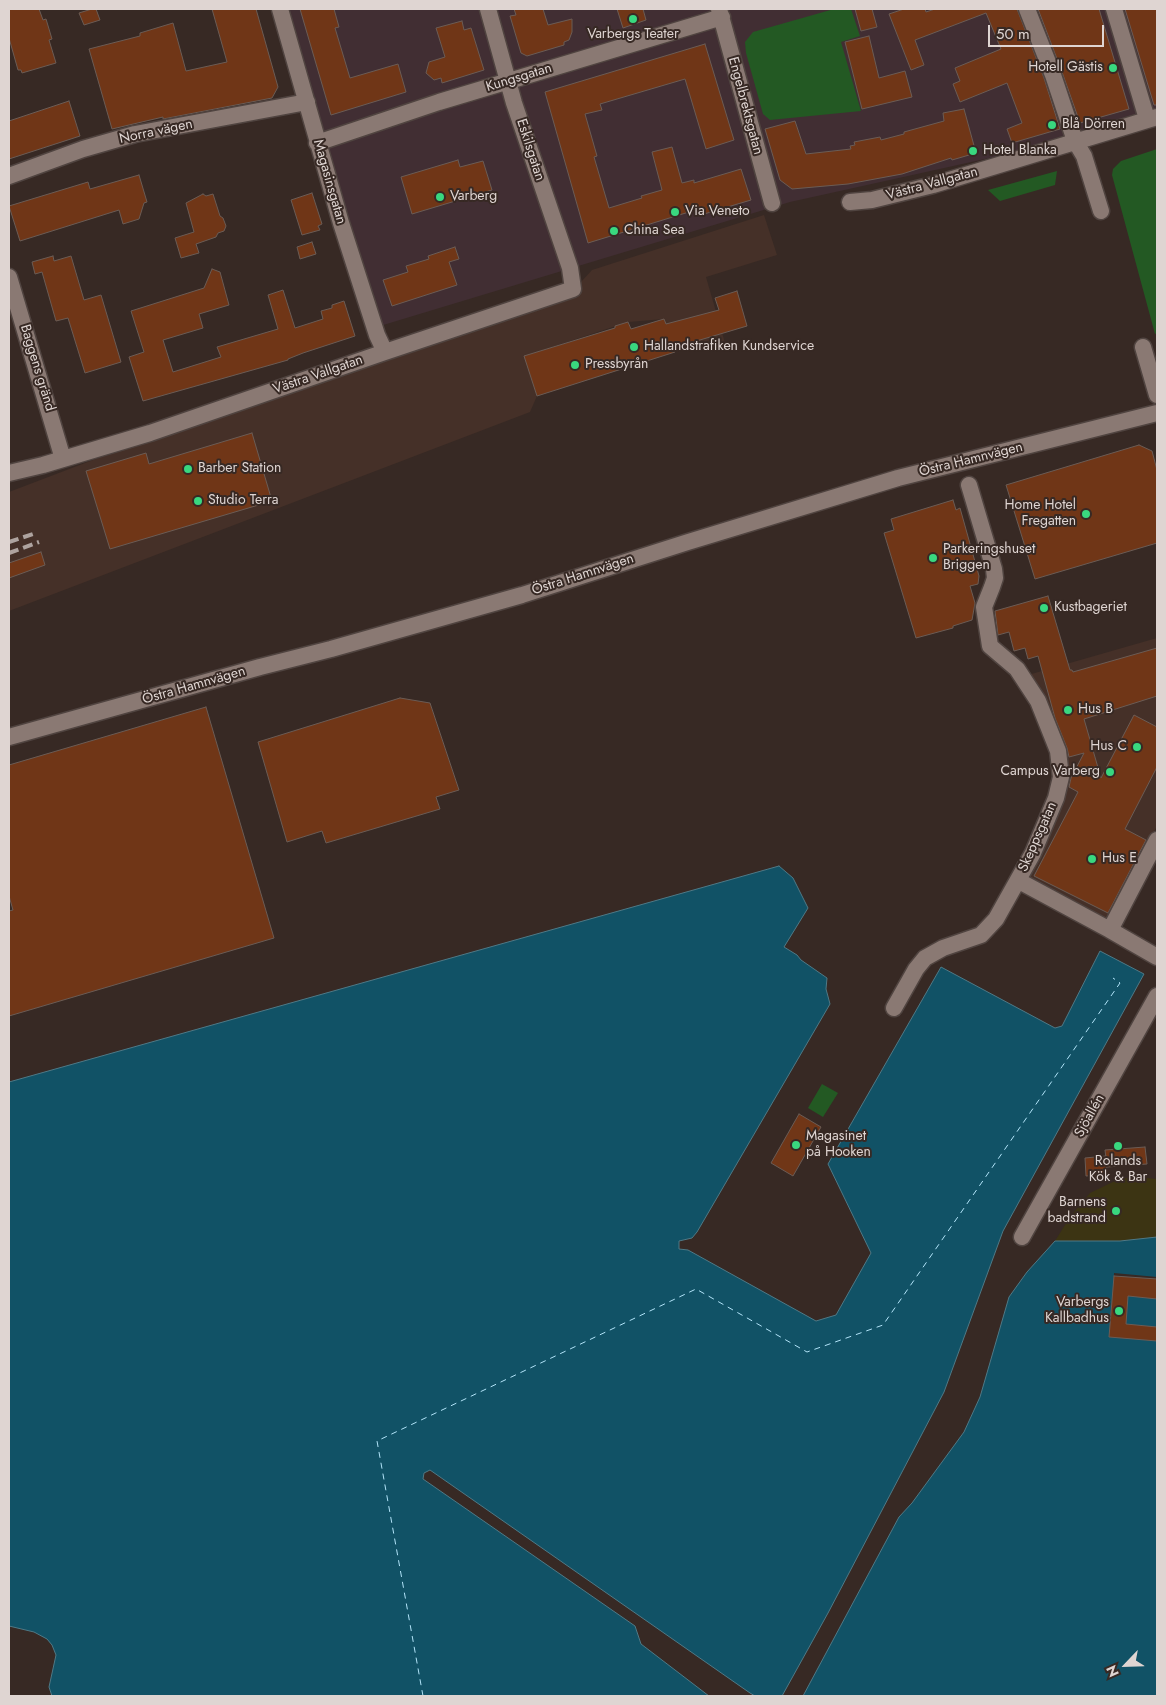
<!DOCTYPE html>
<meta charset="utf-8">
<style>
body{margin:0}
#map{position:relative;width:1166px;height:1705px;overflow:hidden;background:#372924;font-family:Jost,sans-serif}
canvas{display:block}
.frame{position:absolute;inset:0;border:10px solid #dfd5d2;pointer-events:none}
.north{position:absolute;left:1101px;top:1640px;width:50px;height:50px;-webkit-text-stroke:4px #372924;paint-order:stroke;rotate:246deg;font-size:14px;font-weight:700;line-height:20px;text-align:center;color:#dfd5d2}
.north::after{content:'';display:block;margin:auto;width:18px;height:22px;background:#dfd5d2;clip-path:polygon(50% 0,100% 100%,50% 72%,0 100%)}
.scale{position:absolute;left:988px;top:25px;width:116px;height:22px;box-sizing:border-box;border:2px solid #dfd5d2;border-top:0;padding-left:6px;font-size:15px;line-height:18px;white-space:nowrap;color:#dfd5d2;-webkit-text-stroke:4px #372924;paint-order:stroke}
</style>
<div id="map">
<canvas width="1166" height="1705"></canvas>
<div class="frame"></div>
<div class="north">N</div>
<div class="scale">50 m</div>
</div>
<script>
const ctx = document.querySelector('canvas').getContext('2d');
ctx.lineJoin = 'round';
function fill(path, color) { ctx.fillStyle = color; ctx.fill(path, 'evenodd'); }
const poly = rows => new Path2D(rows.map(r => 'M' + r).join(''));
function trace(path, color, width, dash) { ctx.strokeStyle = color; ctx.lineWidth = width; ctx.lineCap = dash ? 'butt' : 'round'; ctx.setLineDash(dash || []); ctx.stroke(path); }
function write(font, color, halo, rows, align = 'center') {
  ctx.font = font + ' Jost,sans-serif'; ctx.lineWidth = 4; ctx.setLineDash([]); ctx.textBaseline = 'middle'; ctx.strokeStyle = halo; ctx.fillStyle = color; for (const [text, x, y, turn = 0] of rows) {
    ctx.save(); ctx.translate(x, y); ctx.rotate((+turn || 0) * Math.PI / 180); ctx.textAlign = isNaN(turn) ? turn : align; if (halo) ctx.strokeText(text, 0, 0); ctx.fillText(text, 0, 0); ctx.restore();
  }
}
const commercial = poly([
 [275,9,1157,9,1157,121,790,202,370,329]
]);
const built = poly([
 [764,215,777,255,706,277,725,343,675,352,664,319,628,322,525,356,537,396,530,412,9,611,9,492,106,455,570,294,592,270],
 [1157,638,1157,826,1107,922,1027,878,1063,783,1028,675]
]);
const green = poly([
 [834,9,851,9,860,36,841,42,861,111,770,120,763,114,746,53,745,42,753,32],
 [1157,149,1157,333,1155,334,1112,175,1113,169,1121,161],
 [1057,171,1055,185,1000,201,988,190],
 [822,1084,838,1093,823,1117,808,1108]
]);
const sand = poly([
 [1135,1177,1157,1179,1157,1237,1120,1241,1055,1241,1070,1217,1090,1193,1119,1179]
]);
const water = poly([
 [779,866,793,878,808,908,784,947,797,955,801,960,827,978,826,989,830,1004,697,1232,692,1238,679,1241,679,1249,688,1250,816,1321,836,1315,871,1253,828,1164,941,967,1055,1028,1062,1026,1100,951,1144,974,1003,1231,944,1392,828,1613,782,1696,755,1696,750,1693,430,1470,424,1473,423,1479,635,1626,641,1644,709,1696,52,1696,49,1687,56,1655,52,1645,47,1639,34,1632,9,1626,9,1082,779,866],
 [1157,1237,1157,1696,803,1696,899,1517,912,1503,964,1432,980,1397,1009,1297,1027,1272,1055,1241,1120,1241,1157,1237]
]);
const pier = poly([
 [1114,1273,1157,1277,1157,1279,1114,1276]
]);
const ferry = poly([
 [423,1696,377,1441,696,1289,807,1352,883,1325,1120,983,1113,978]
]);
const building = poly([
 [9,9,39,9,43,20,46,19,52,39,49,40,56,63,22,73,21,70,18,70,9,38,9,9],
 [92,9,96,9,100,20,84,25,79,13,92,9],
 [212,9,256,9,278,87,272,98,163,119,163,117,112,129,89,49,140,36,140,33,173,23,186,71,227,62,212,9],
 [300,9,334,9,339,27,335,28,350,78,398,64,406,92,331,115,300,9],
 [514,9,543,9,548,25,572,19,572,32,569,40,564,42,564,45,527,56,521,53,510,16,516,15,514,9],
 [617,9,643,9,646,20,623,28,617,9],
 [855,9,872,9,877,27,861,31,855,9],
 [904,9,925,9,926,12,935,9,1017,9,1044,78,1060,129,1012,143,1007,129,1022,123,1007,83,960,102,953,84,960,81,955,68,1001,49,986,13,915,40,924,65,911,70,889,14,904,9],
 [1038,9,1099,9,1129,109,1080,123,1062,72,1038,9],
 [1125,9,1157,9,1157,105,1154,105,1125,9],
 [462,21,464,30,471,28,484,70,442,83,441,78,434,80,426,73,429,62,445,57,436,28,462,21],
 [869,36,879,78,905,71,912,97,862,109,845,42,869,36],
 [705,44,734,140,706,149,685,79,600,104,602,110,585,114,597,156,594,157,609,208,642,198,641,196,662,190,652,152,672,147,682,183,694,180,694,183,741,169,751,200,704,214,702,208,588,243,545,92,705,44],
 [69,101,80,136,9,159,9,121,69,101],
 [964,109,976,153,952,160,951,158,902,174,848,184,792,189,780,180,765,129,795,121,806,154,851,149,850,146,855,145,854,142,880,137,881,140,904,134,904,132,944,121,943,113,964,109],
 [458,160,460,167,483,161,492,190,412,214,401,177,458,160],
 [139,175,147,202,144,203,139,219,123,224,119,210,20,241,9,206,88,182,90,189,139,175],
 [312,193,322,224,318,226,320,230,302,235,291,200,312,193],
 [203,194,206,196,213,194,220,216,223,218,226,226,224,231,218,233,216,237,196,244,199,253,181,258,175,238,194,232,186,203,203,194],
 [312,242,316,254,300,259,297,247,312,242],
 [455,247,459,259,449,262,457,285,392,306,383,280,408,272,406,266,429,259,428,256,455,247],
 [53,256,54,261,71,256,84,300,101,295,121,362,85,373,68,318,56,321,42,272,35,274,32,262,53,256],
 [212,269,220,272,229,305,199,314,203,328,163,340,173,372,221,357,217,347,278,329,268,295,283,290,295,328,323,319,321,311,332,308,332,305,344,301,355,336,303,353,288,359,288,360,143,401,129,357,144,352,131,311,204,288,212,269],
 [737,291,747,326,673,348,675,352,537,396,524,356,615,328,615,326,628,322,631,329,664,319,666,324,719,310,715,298,737,291],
 [252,433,272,501,110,549,86,471,146,453,149,464,252,433],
 [1139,445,1152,451,1157,470,1157,543,1035,579,1006,485,1139,445],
 [953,500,956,510,960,508,979,576,978,584,970,586,975,603,972,620,953,626,953,628,916,638,884,533,894,530,891,519,953,500],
 [41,552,45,565,9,578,9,563,41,552],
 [1048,596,1070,670,1072,670,1073,672,1157,648,1157,696,1084,719,1101,778,1134,715,1157,727,1157,767,1125,829,1146,840,1108,913,1034,876,1078,792,1069,787,1071,778,1084,753,1069,757,1067,748,1055,718,1038,656,1028,659,1025,648,1014,651,1009,632,998,635,995,611,1048,596],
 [400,698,430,703,459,790,436,797,440,809,326,843,322,831,287,842,258,742,400,698],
 [206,707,274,938,9,1016,9,911,13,910,9,896,9,765,206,707],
 [799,1114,821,1127,793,1176,771,1163,799,1114],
 [1145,1147,1147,1164,1107,1167,1105,1150,1145,1147],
 [1106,1156,1107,1175,1086,1176,1085,1158,1106,1156],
 [1114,1276,1157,1279,1157,1299,1128,1296,1126,1324,1157,1327,1157,1341,1109,1337,1114,1276]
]);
const minor = poly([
 [280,9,341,223,377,335,385,352],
 [719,9,772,203],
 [1027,9,1053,75,1075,141,1084,156,1101,211],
 [1114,9,1147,119],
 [317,143,439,102,722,17],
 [9,176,83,149,135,134,307,102],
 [850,202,872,200,933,185,1157,117],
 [9,277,63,459],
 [1143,347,1157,395],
 [9,473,43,465,150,433,385,352,573,289,570,268,514,103,488,9],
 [9,737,260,667,331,649,522,595,688,542,898,478,1157,413],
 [1157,840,1110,930,1157,957],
 [1019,881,1110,930],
 [894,1008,916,969,925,958,943,948,981,935,996,919,1033,853,1056,798,1061,777,1058,751,1038,701,1017,669,990,646,984,607,992,587,995,578,994,569,969,485],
 [1022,1237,1157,996]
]);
const rail = poly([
 [9,542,36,533],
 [9,553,39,542]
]);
const markers = [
 [633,19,5,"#39d87f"],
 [1113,68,5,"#39d87f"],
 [1052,125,5,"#39d87f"],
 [973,151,5,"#39d87f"],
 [440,197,5,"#39d87f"],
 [675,212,5,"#39d87f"],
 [614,231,5,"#39d87f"],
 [634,347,5,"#39d87f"],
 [575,365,5,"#39d87f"],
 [188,469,5,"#39d87f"],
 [198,501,5,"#39d87f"],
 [1086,514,5,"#39d87f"],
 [933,558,5,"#39d87f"],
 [1044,608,5,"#39d87f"],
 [1068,710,5,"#39d87f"],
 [1137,747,5,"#39d87f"],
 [1110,772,5,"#39d87f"],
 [1092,859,5,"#39d87f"],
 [796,1145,5,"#39d87f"],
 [1118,1146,5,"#39d87f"],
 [1116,1211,5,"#39d87f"],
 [1119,1311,5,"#39d87f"]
];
const poiNames = [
 ["Varbergs Teater",633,35,"center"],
 ["Hotell Gästis",1103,68,"right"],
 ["Blå Dörren",1062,125],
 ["Hotel Blanka",983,151],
 ["Varberg",450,197],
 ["Via Veneto",685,212],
 ["China Sea",624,231],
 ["Hallandstrafiken Kundservice",644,347],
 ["Pressbyrån",585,365],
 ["Barber Station",198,469],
 ["Studio Terra",208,501],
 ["Home Hotel",1076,506,"right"],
 ["Fregatten",1076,522,"right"],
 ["Parkeringshuset",943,550],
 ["Briggen",943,566],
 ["Kustbageriet",1054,608],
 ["Hus B",1078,710],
 ["Hus C",1127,747,"right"],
 ["Campus Varberg",1100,772,"right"],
 ["Hus E",1102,859],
 ["Magasinet",806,1137],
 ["på Hooken",806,1153],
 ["Rolands",1118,1162,"center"],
 ["Kök & Bar",1118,1178,"center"],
 ["Barnens",1106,1203,"right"],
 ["badstrand",1106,1219,"right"],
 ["Varbergs",1109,1303,"right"],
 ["Kallbadhus",1109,1319,"right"]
];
const streetNames = [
 ["Kungsgatan",519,78,-17],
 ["Engelbrektsgatan",745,106,75],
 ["Norra vägen",156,132,-12],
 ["Eskilsgatan",530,150,72],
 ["Magasinsgatan",329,182,74],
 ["Västra Vallgatan",932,184,-15],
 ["Baggens gränd",37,368,73],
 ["Västra Vallgatan",318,375,-19],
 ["Östra Hamnvägen",971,460,-14],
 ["Östra Hamnvägen",583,575,-18],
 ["Östra Hamnvägen",194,686,-16],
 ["Skeppsgatan",1038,837,-66],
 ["Sjöallén",1090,1116,-61]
];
fill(commercial, '#412e33');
fill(built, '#453028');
fill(green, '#235923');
fill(sand, '#3c3413');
fill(water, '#115266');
trace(water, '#4f7986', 1);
fill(pier, '#372924');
trace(ferry, '#b2e4f9', 1, [6, 5]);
fill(building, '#703617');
trace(building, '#6b5c55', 1);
trace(minor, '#504440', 19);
trace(minor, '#8a7973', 16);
trace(rail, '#aea39f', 4, [10, 5]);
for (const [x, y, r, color] of markers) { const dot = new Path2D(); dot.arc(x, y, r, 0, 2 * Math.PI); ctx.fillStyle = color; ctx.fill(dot); trace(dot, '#372924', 2); }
write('14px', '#dfd5d2', '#372924', poiNames, 'left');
write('14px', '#dfd5d2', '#372924', streetNames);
</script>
